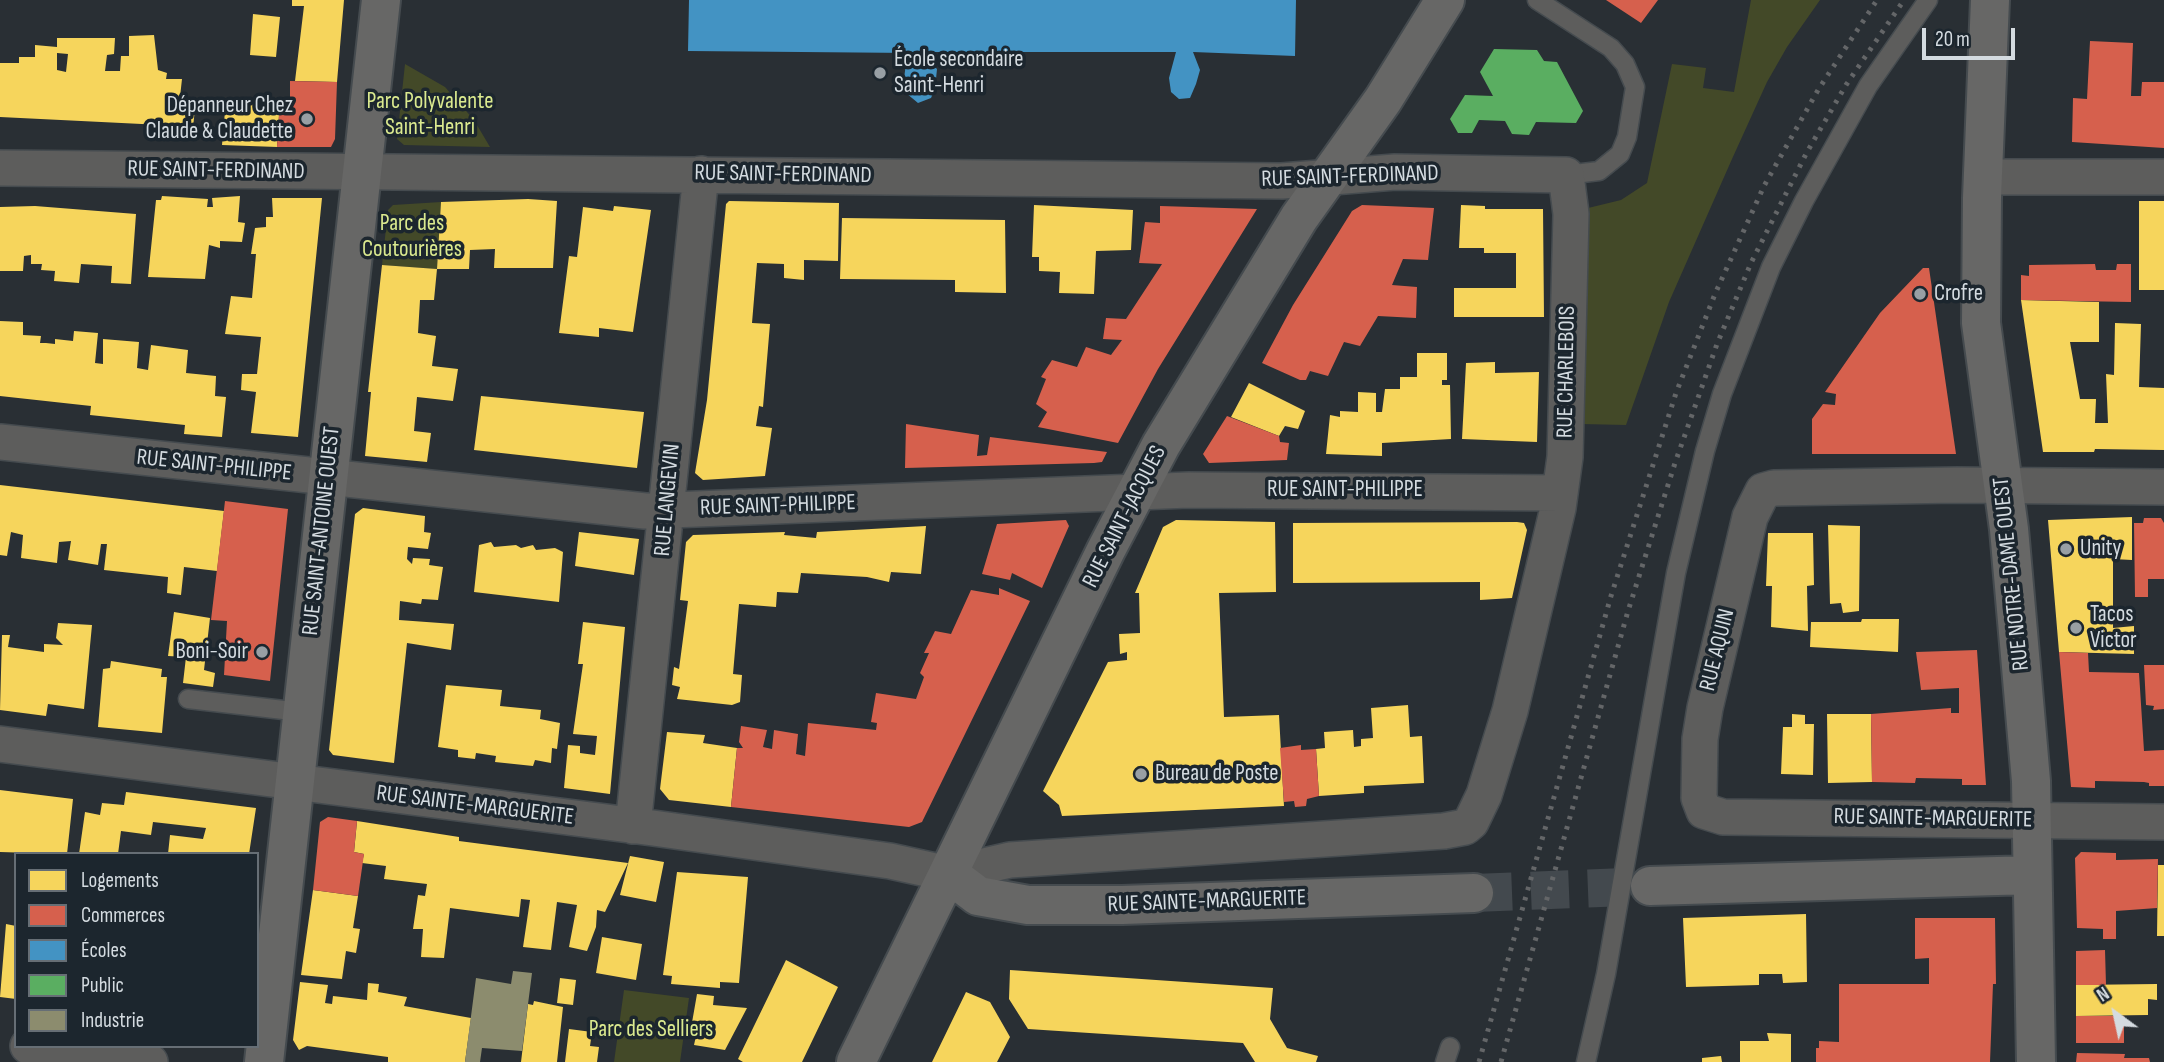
<!DOCTYPE html>
<meta charset="utf-8">
<style>
body{margin:0}
#map{position:relative;width:2164px;height:1062px;overflow:hidden;background:#292f34;font-family:"Sofia Sans Condensed",sans-serif}
canvas{display:block}
.legend{position:absolute;left:14px;top:852px;width:245px;height:196px;box-sizing:border-box;background:#1c262e;border:2px solid #666e75;margin:0;padding:9px 12px;list-style:none;font-size:21px;color:#d4dbe0}
.legend li{display:flex;align-items:center;gap:14px;height:35px}
.legend b{width:35px;border:2px solid #666e75}
.north{position:absolute;left:2080px;top:978px;width:70px;height:70px;-webkit-text-stroke:5px #1c262e;paint-order:stroke;rotate:327deg;font-size:19px;font-weight:700;line-height:28px;text-align:center;color:#d4dbe0}
.north::after{content:'';display:block;margin:auto;width:24px;height:32px;background:#d4dbe0;clip-path:polygon(50% 0,100% 100%,50% 72%,0 100%)}
.scale{position:absolute;left:1922px;top:28px;width:93px;height:32px;box-sizing:border-box;border:4px solid #d4dbe0;border-top:0;padding-left:9px;font-size:21px;line-height:24px;white-space:nowrap;color:#d4dbe0;-webkit-text-stroke:5px #1c262e;paint-order:stroke}
</style>
<div id="map">
<canvas width="2164" height="1062"></canvas>
<ul class="legend">
<li><b style="height:19px;background:#f6d55c"></b>Logements</li>
<li><b style="height:19px;background:#d6604d"></b>Commerces</li>
<li><b style="height:19px;background:#4393c3"></b>Écoles</li>
<li><b style="height:19px;background:#5aae61"></b>Public</li>
<li><b style="height:19px;background:#8c8c6e"></b>Industrie</li>
</ul>
<div class="north">N</div>
<div class="scale">20 m</div>
</div>
<script>
const ctx = document.querySelector('canvas').getContext('2d');
ctx.lineJoin = 'round';
function fill(path, color) { ctx.fillStyle = color; ctx.fill(path, 'evenodd'); }
const poly = rows => new Path2D(rows.map(r => 'M' + r).join(''));
function trace(path, color, width, dash) { ctx.strokeStyle = color; ctx.lineWidth = width; ctx.lineCap = dash ? 'butt' : 'round'; ctx.setLineDash(dash || []); ctx.stroke(path); }
function write(font, color, halo, rows, align = 'center') {
  ctx.font = font + ' "Sofia Sans Condensed",sans-serif'; ctx.lineWidth = 7; ctx.setLineDash([]); ctx.textBaseline = 'middle'; ctx.strokeStyle = halo; ctx.fillStyle = color; for (const [text, x, y, turn = 0] of rows) {
    ctx.save(); ctx.translate(x, y); ctx.rotate((+turn || 0) * Math.PI / 180); ctx.textAlign = isNaN(turn) ? turn : align; if (halo) ctx.strokeText(text, 0, 0); ctx.fillText(text, 0, 0); ctx.restore();
  }
}
const green = poly([
 [1751,0,1820,0,1787,47,1767,82,1732,159,1669,302,1626,425,1581,424,1584,209,1621,200,1647,183,1672,64,1706,68,1703,88,1734,92],
 [405,64,445,87,474,120,490,147,404,145,397,139],
 [441,202,437,269,382,265,388,210,393,205],
 [624,990,689,998,680,1062,614,1062]
]);
const homes = poly([
 [292,0,344,0,337,82,295,81,304,6,292,6],
 [253,14,280,17,276,57,250,55],
 [154,35,158,70,167,73,166,79,182,79,180,97,196,98,192,138,161,136,162,125,0,117,0,63,19,63,19,57,35,57,35,45,57,47,57,38,115,38,114,54,107,55,105,71,120,71,121,56,129,56,129,36],
 [57,53,68,54,66,72,57,70],
 [280,99,277,147,222,145,226,100],
 [162,196,208,199,207,207,213,207,212,198,240,196,238,222,245,223,242,242,220,241,220,248,209,245,205,279,148,277,156,200,161,200],
 [272,198,322,198,298,437,251,433,256,392,241,390,242,374,257,374,261,337,225,334,231,296,252,298,256,254,251,254,255,228,266,227,266,217,273,217],
 [528,199,557,201,553,268,494,268,495,249,470,250,469,269,437,269,434,300,420,300,418,333,436,336,432,366,458,369,453,401,417,397,414,431,431,433,427,462,365,456,371,392,368,392,382,265,437,269,441,202],
 [729,201,839,203,838,261,804,260,804,280,784,278,784,264,757,263,752,323,770,324,763,407,759,406,756,426,772,428,765,476,703,480,695,473,707,400,726,204],
 [2139,201,2164,201,2164,290,2139,290],
 [1034,205,1133,210,1131,250,1096,251,1094,294,1059,293,1060,272,1039,271,1039,257,1032,257],
 [1461,205,1485,206,1485,209,1543,209,1544,317,1454,317,1454,288,1516,288,1516,253,1484,253,1484,248,1459,248],
 [35,206,136,214,131,284,111,283,112,266,81,264,79,283,54,281,55,271,41,270,42,264,31,264,31,255,24,256,23,271,0,271,0,207],
 [614,206,651,210,633,332,599,328,599,337,559,333,569,256,577,257,583,207,613,211],
 [842,218,1005,220,1006,293,955,292,955,280,840,279],
 [2021,300,2099,302,2099,342,2070,342,2080,399,2096,399,2095,423,2108,423,2106,374,2114,375,2115,323,2141,324,2139,387,2164,388,2164,450,2095,449,2094,452,2043,452],
 [0,321,23,322,23,335,41,336,40,343,46,343,55,344,55,339,73,341,74,331,98,333,95,363,103,364,103,339,139,342,137,368,148,370,151,345,188,350,186,373,216,376,215,396,226,397,222,437,184,434,185,425,90,415,91,406,0,396],
 [1417,353,1447,353,1447,380,1442,380,1442,385,1450,385,1451,439,1382,443,1382,456,1326,454,1330,415,1340,417,1340,411,1358,412,1358,392,1376,393,1376,412,1382,412,1385,389,1400,389,1400,377,1417,377],
 [1495,362,1495,373,1539,372,1537,442,1462,439,1466,363],
 [1249,383,1305,411,1298,429,1285,426,1279,436,1231,417],
 [481,396,644,412,637,468,474,450],
 [0,485,224,511,217,571,184,567,181,595,167,593,168,577,104,570,107,544,101,544,98,565,68,560,71,541,59,542,57,563,21,558,23,535,11,532,7,556,0,555],
 [363,508,425,516,424,532,431,533,428,549,408,547,407,559,412,564,413,558,430,559,429,565,443,567,438,600,422,599,421,604,400,601,399,620,454,624,451,650,407,643,394,763,333,755,329,750,355,514],
 [2132,517,2132,560,2113,559,2113,628,2134,626,2134,654,2059,652,2048,520],
 [1176,520,1275,522,1276,592,1219,593,1224,717,1279,715,1284,806,1062,816,1059,805,1043,791,1108,662,1127,660,1127,652,1120,654,1119,634,1140,633,1139,593,1135,593,1163,527],
 [1517,522,1524,523,1527,530,1512,598,1480,600,1480,582,1293,583,1293,523],
 [1828,525,1860,526,1859,611,1843,613,1841,603,1830,604],
 [926,526,921,574,891,572,889,582,867,577,801,573,798,593,777,592,776,607,739,604,733,674,742,675,740,702,732,705,677,699,680,687,672,685,674,667,679,669,688,601,680,600,686,542,693,535,785,532,784,535,816,538,817,532],
 [579,532,639,539,634,575,575,566],
 [1768,533,1813,533,1814,585,1807,586,1808,631,1771,627,1772,586,1766,586],
 [491,542,494,547,516,545,521,548,533,545,536,550,555,548,563,552,559,602,474,592,479,545],
 [174,612,210,618,204,670,215,673,213,687,183,683,186,657,168,656],
 [1862,619,1899,619,1898,652,1810,647,1811,622,1861,622],
 [583,622,625,627,610,794,564,788,568,745,580,746,580,753,595,755,597,736,573,734,583,664,578,664],
 [58,623,92,625,84,709,48,704,46,716,0,710,2,635,10,635,8,647,44,652,44,644,63,645,56,638],
 [111,661,162,669,161,677,167,677,162,733,98,727,103,669,110,668],
 [446,685,502,690,500,706,541,710,540,719,560,723,557,749,552,748,551,763,535,760,533,766,495,762,496,756,476,753,475,759,458,757,458,750,438,747],
 [1408,705,1410,737,1422,736,1424,783,1364,786,1364,793,1319,796,1316,749,1325,748,1324,732,1353,730,1354,747,1361,746,1361,739,1373,738,1371,708],
 [1792,714,1805,715,1805,724,1814,724,1813,775,1781,774,1783,727,1792,727],
 [1827,714,1871,714,1872,782,1828,783],
 [667,732,705,735,703,743,737,748,731,807,669,800,660,789],
 [0,790,73,799,67,854,0,852],
 [126,792,256,808,249,854,168,854,170,835,203,839,206,828,153,822,151,835,121,831,118,854,79,854,85,812,100,815,102,803,124,805],
 [357,821,459,837,459,841,628,863,605,912,597,910,596,927,587,951,569,947,577,905,557,902,551,950,523,947,530,900,521,899,519,917,450,908,444,958,421,957,423,929,413,929,418,895,425,896,427,884,384,879,386,866,362,863,364,854,354,852],
 [630,856,664,862,656,902,620,895],
 [2158,865,2164,865,2164,936,2157,936],
 [677,872,748,877,739,983,720,982,720,988,671,984,672,976,663,975],
 [313,890,358,896,353,928,360,929,356,953,346,951,342,979,301,975],
 [1806,914,1807,982,1783,983,1782,974,1759,974,1759,985,1686,987,1683,918],
 [6,924,16,926,16,999,0,997],
 [602,937,642,944,636,980,596,973],
 [786,960,838,987,802,1062,743,1062,738,1059],
 [1010,970,1273,988,1270,1019,1287,1048,1318,1056,1316,1062,1255,1062,1243,1043,1028,1029,1009,999],
 [560,978,576,980,573,1005,557,1003],
 [300,982,328,985,325,1003,332,1004,333,996,367,1000,368,983,379,984,378,992,407,997,404,1006,471,1018,465,1062,388,1062,388,1057,307,1046,299,1050,293,1040],
 [2157,984,2157,1000,2148,999,2148,1015,2076,1016,2076,985],
 [966,992,990,1002,1010,1037,997,1062,932,1062],
 [697,994,714,996,713,1005,747,1008,725,1050,694,1045,696,1036,690,1034],
 [534,1001,563,1007,557,1062,521,1062,528,1004,533,1005],
 [569,1029,592,1032,590,1046,599,1047,597,1062,565,1062],
 [1767,1033,1791,1034,1791,1062,1740,1062,1740,1041,1769,1041],
 [1721,1056,1722,1062,1702,1062,1702,1058]
]);
const shops = poly([
 [1606,0,1658,0,1641,23],
 [2090,41,2133,43,2131,96,2141,96,2142,82,2164,82,2164,148,2072,142,2073,98,2087,99],
 [290,81,337,82,335,139,331,147,277,147,280,99,290,99],
 [1362,205,1434,208,1428,260,1403,259,1392,285,1417,287,1416,318,1378,316,1360,346,1344,342,1328,376,1310,371,1306,380,1300,380,1262,363,1293,305,1352,211],
 [1160,206,1257,209,1158,369,1118,443,1038,427,1047,412,1036,404,1046,379,1041,377,1052,360,1077,367,1086,347,1111,355,1122,340,1103,339,1106,318,1126,319,1162,264,1139,263,1145,222,1160,223],
 [2095,264,2096,270,2116,270,2117,264,2131,264,2131,302,2021,300,2021,275,2029,276,2029,265],
 [1923,268,1929,268,1956,454,1812,454,1812,419,1823,404,1835,405,1836,394,1825,392,1880,313],
 [1227,416,1279,436,1280,442,1289,443,1287,460,1209,463,1203,454],
 [906,424,979,435,977,456,987,455,990,437,1107,452,1102,462,1094,463,905,468],
 [225,501,288,509,270,681,224,675,227,621,211,620],
 [2144,518,2161,518,2164,523,2164,579,2148,579,2148,597,2135,597,2134,523,2143,523],
 [1066,520,1069,526,1042,588,1012,573,1010,580,982,574,997,524],
 [999,588,1030,601,922,822,909,827,731,807,737,748,743,748,739,742,741,726,767,730,763,747,772,749,774,730,798,734,796,754,805,756,808,723,876,730,877,723,871,722,876,693,916,699,924,677,920,673,929,653,924,653,935,631,951,634,971,590,999,595],
 [1977,650,1986,785,1962,785,1962,779,1916,778,1915,783,1872,782,1871,714,1951,708,1951,713,1959,713,1959,688,1921,690,1916,652],
 [2059,652,2088,653,2089,672,2139,673,2144,751,2164,750,2164,786,2149,786,2149,783,2144,782,2095,781,2095,788,2071,787],
 [2144,665,2164,665,2164,709,2153,710,2154,706,2146,705],
 [1301,745,1301,750,1316,749,1319,796,1307,799,1306,806,1295,807,1294,801,1284,802,1280,748],
 [328,817,357,821,354,852,364,854,358,896,313,890,320,822],
 [2081,852,2116,853,2116,860,2158,859,2157,908,2116,911,2116,939,2103,939,2103,929,2077,928,2075,858],
 [1915,918,1995,918,1996,984,1993,984,1990,1062,1816,1062,1816,1048,1819,1048,1819,1041,1839,1042,1839,984,1929,984,1929,958,1915,959],
 [2105,950,2106,985,2076,985,2076,951],
 [2076,1016,2124,1016,2124,1043,2076,1043],
 [2077,1053,2125,1054,2124,1058,2149,1058,2150,1062,2076,1062]
]);
const schools = poly([
 [689,0,1296,0,1295,56,1193,52,1200,70,1196,84,1190,98,1179,99,1171,92,1169,78,1176,52,928,52,926,58,937,69,935,89,931,98,918,103,906,93,904,79,906,63,913,58,913,53,688,51]
]);
const public = poly([
 [1494,49,1537,50,1544,61,1557,62,1583,111,1576,123,1536,122,1529,135,1512,134,1505,121,1479,120,1472,133,1458,133,1450,119,1465,95,1493,96,1480,72]
]);
const industry = poly([
 [513,971,532,973,522,1051,482,1048,480,1062,465,1062,476,978,511,984]
]);
const secondaryTunnel = poly([
 [1474,893,1650,886]
]);
const lane = poly([
 [1537,0,1611,48,1625,64,1635,87,1627,137,1620,154,1599,171,1566,175],
 [188,699,301,712],
 [1445,1062,1450,1047],
 [1586,1062,1606,974,1676,573,1705,451,1722,394,1771,267,1804,201,1868,86,1928,0]
]);
const street = poly([
 [0,168,1282,181,1395,172,1566,175,1571,214,1565,457,1558,508,1510,711,1484,795,1471,822,1465,827,1444,831,1010,860,949,874,890,861,653,828,0,744],
 [1983,177,2164,177],
 [0,442,645,511,1189,490,1560,493],
 [2164,487,1957,485,1774,488,1763,491,1750,517,1705,708,1700,739,1699,798,1704,811,1723,817,2164,822],
 [633,826,701,174],
 [28,1046,150,1062]
]);
const secondary = poly([
 [1990,0,1982,198,1981,323,2009,529,2031,781,2036,1062],
 [949,874,978,896,1028,905,1122,905,1474,893],
 [1650,886,2032,875],
 [264,1062,381,0],
 [856,1062,1106,550,1161,445,1299,218,1383,100,1445,0]
]);
const rail = poly([
 [1479,1062,1611,596,1676,393,1715,294,1764,186,1818,90,1877,0],
 [1501,1062,1628,611,1675,463,1717,344,1751,263,1807,152,1846,85,1904,0]
]);
const markers = [
 [880,73,7,"#989fa4"],
 [307,119,7,"#989fa4"],
 [1920,294,7,"#989fa4"],
 [2066,549,7,"#989fa4"],
 [2076,628,7,"#989fa4"],
 [262,652,7,"#989fa4"],
 [1141,774,7,"#989fa4"]
];
const poiNames = [
 ["École secondaire",894,60],
 ["Saint-Henri",894,86],
 ["Dépanneur Chez",293,106,"right"],
 ["Claude & Claudette",293,132,"right"],
 ["Crofre",1934,294],
 ["Unity",2080,549],
 ["Tacos",2090,615],
 ["Victor",2090,641],
 ["Boni-Soir",248,652,"right"],
 ["Bureau de Poste",1155,774]
];
const parkNames = [
 ["Parc Polyvalente",430,102],
 ["Saint-Henri",430,128],
 ["Parc des",412,224],
 ["Coutourières",412,250],
 ["Parc des Selliers",651,1030]
];
const streetNames = [
 ["RUE SAINT-FERDINAND",216,171,1],
 ["RUE SAINT-FERDINAND",783,175,1],
 ["RUE SAINT-FERDINAND",1350,177,-2],
 ["RUE CHARLEBOIS",1567,372,-89],
 ["RUE SAINT-PHILIPPE",214,466,6],
 ["RUE SAINT-PHILIPPE",1345,490],
 ["RUE LANGEVIN",668,500,-85],
 ["RUE SAINT-PHILIPPE",778,506,-2],
 ["RUE SAINT-JACQUES",1125,517,-63],
 ["RUE SAINT-ANTOINE OUEST",322,531,-84],
 ["RUE NOTRE-DAME OUEST",2012,574,-96],
 ["RUE AQUIN",1718,650,-76],
 ["RUE SAINTE-MARGUERITE",475,806,7],
 ["RUE SAINTE-MARGUERITE",1933,819,1],
 ["RUE SAINTE-MARGUERITE",1207,902,-2]
];
fill(green, '#434928');
fill(homes, '#f6d55c');
fill(shops, '#d6604d');
fill(schools, '#4393c3');
fill(public, '#5aae61');
fill(industry, '#8c8c6e');
trace(secondaryTunnel, '#43494e', 38, [38, 19]);
trace(lane, '#454b4f', 21);
trace(street, '#454b4f', 38);
trace(secondary, '#454b4f', 42);
trace(lane, '#5d5d5c', 18);
trace(street, '#5d5d5c', 35);
trace(secondary, '#676766', 38);
trace(rail, '#646668', 5, [3.5, 7]);
for (const [x, y, r, color] of markers) { const dot = new Path2D(); dot.arc(x, y, r, 0, 2 * Math.PI); ctx.fillStyle = color; ctx.fill(dot); trace(dot, '#1c262e', 2.5); }
write('23px', '#d4dbe0', '#1c262e', poiNames, 'left');
write('23px', '#dbea8f', '#1c262e', parkNames);
write('23px', '#d4dbe0', '#1c262e', streetNames);
</script>
